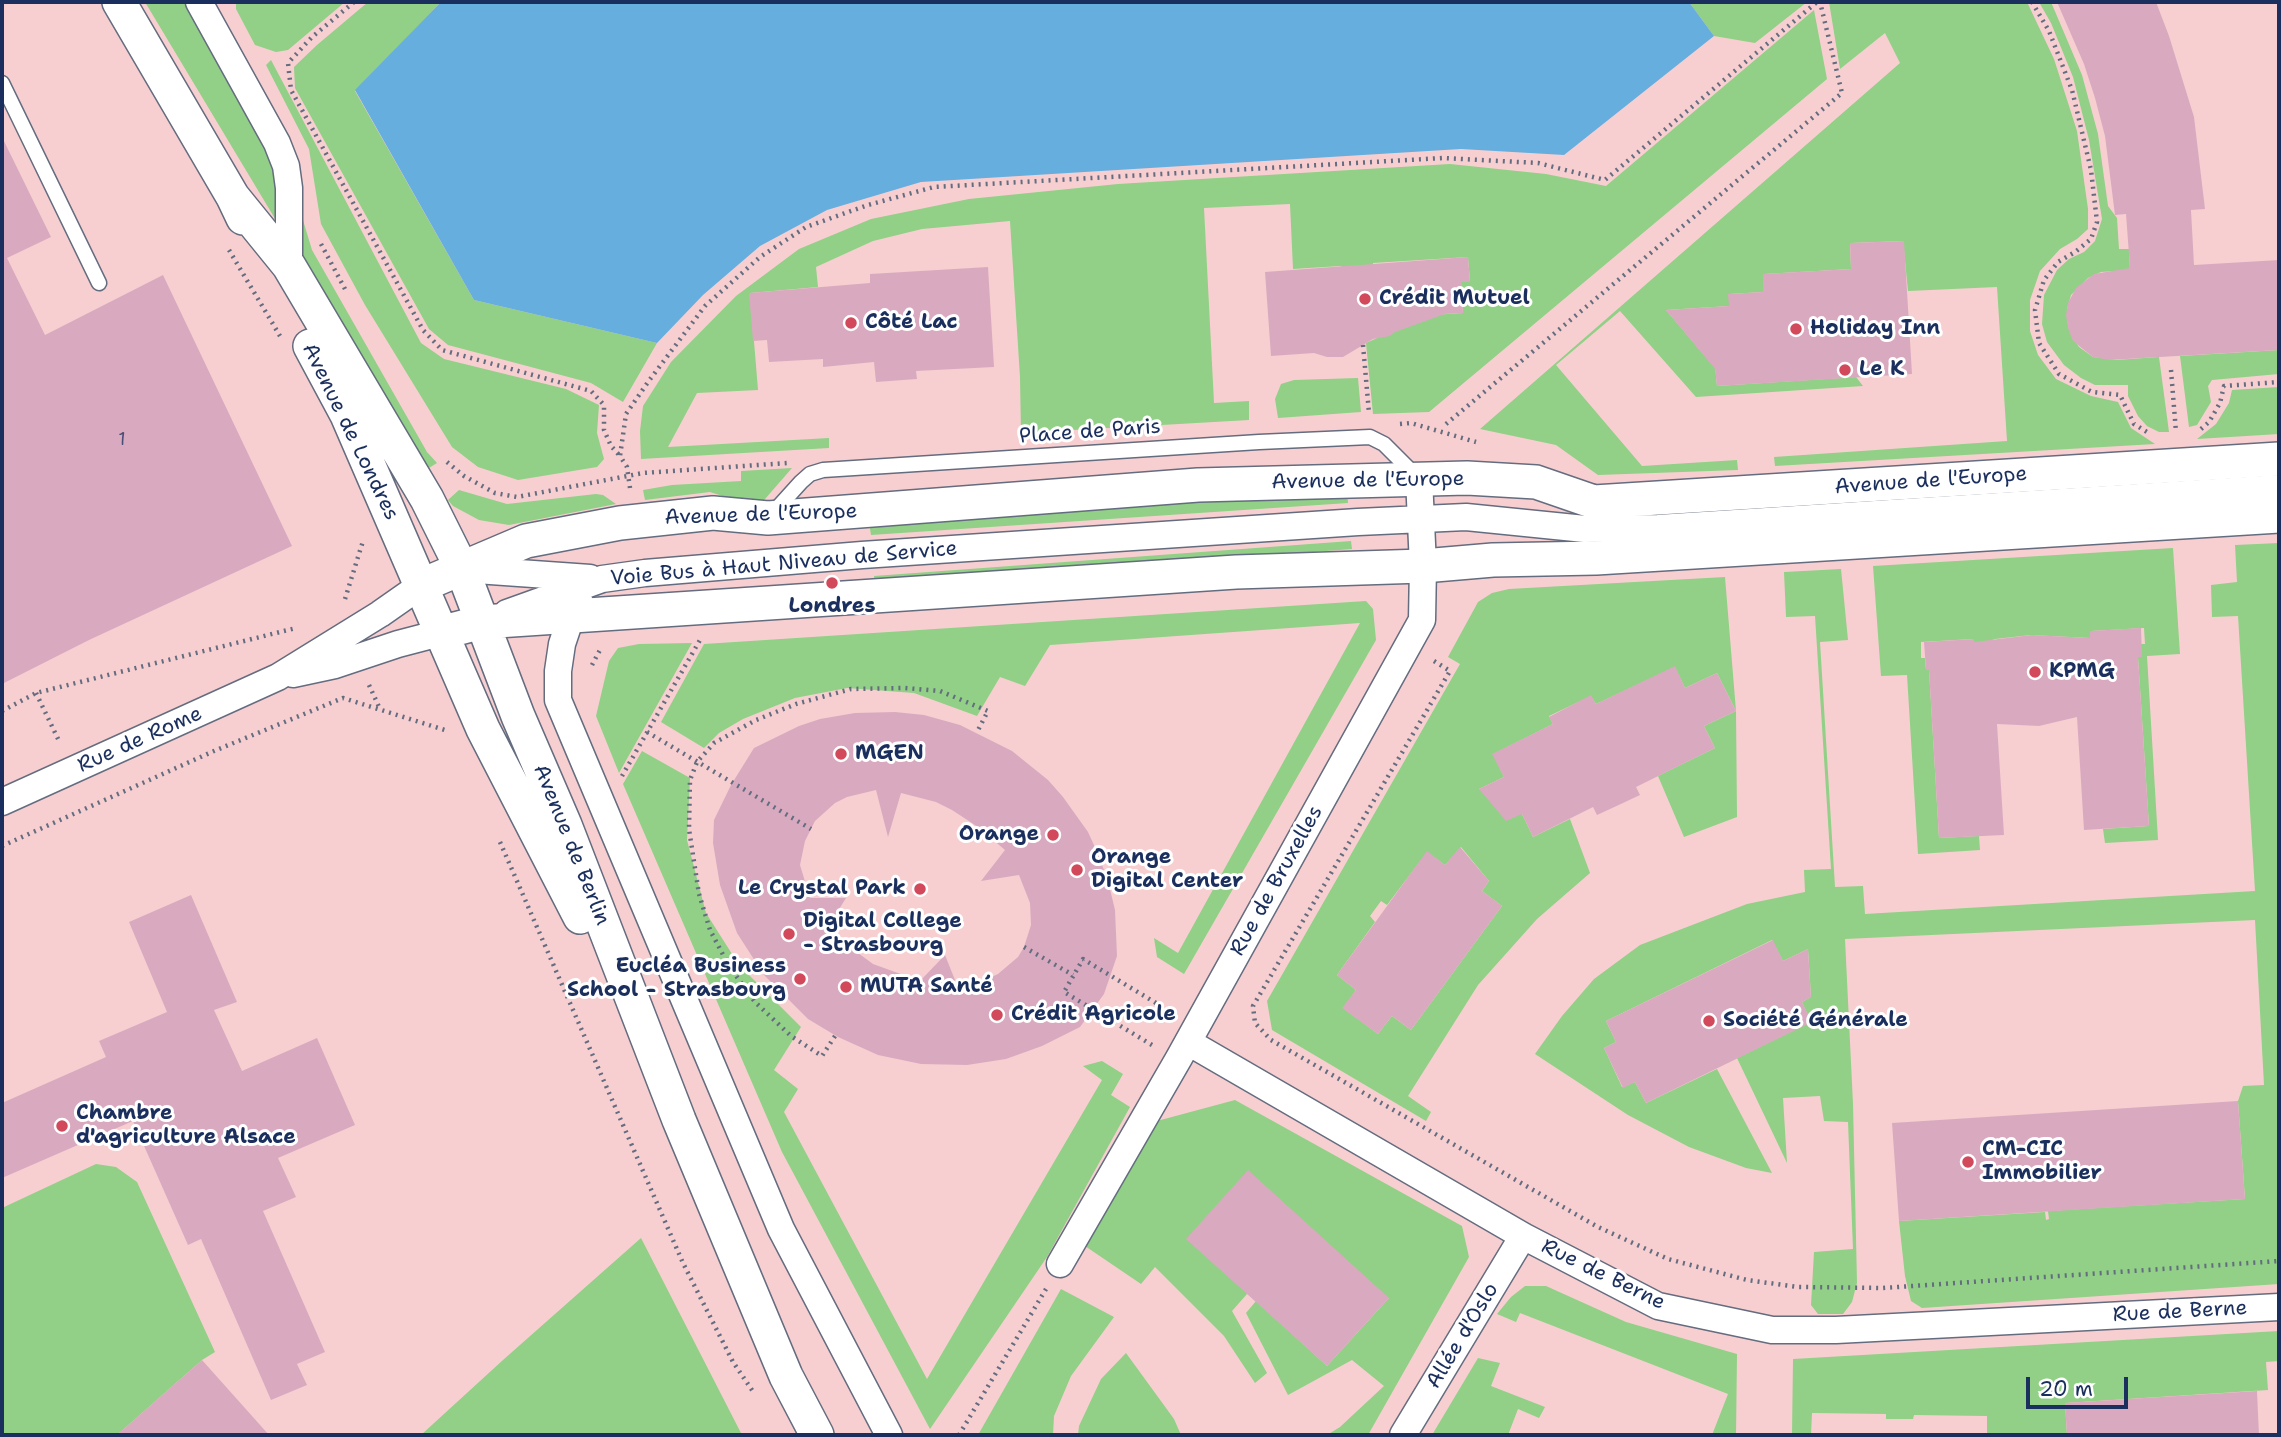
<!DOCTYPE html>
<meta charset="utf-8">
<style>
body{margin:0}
#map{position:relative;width:2281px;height:1437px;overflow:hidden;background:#ecdebc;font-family:"Shantell Sans",sans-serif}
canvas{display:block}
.frame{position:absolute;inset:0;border:4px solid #1b2f5e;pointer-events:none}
.scale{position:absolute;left:2026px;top:1377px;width:102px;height:32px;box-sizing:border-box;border:4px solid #1b2f5e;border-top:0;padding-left:9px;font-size:21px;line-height:24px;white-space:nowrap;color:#1b2f5e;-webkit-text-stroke:5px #fff;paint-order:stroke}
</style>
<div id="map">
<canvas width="2281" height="1437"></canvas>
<div class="frame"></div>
<div class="scale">20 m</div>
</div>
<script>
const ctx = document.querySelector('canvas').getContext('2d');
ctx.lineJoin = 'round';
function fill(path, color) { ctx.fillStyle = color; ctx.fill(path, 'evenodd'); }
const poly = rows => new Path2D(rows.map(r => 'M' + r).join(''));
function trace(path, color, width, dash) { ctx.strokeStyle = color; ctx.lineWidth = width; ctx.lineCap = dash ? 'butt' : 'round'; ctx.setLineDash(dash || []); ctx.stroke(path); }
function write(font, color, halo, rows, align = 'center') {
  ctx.font = font + ' "Shantell Sans",sans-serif'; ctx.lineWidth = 6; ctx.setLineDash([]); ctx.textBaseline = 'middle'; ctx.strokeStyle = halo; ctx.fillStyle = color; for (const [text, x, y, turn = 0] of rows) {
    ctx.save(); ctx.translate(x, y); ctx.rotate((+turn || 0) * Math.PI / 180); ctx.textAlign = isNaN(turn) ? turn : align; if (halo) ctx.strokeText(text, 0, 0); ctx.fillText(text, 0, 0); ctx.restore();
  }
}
const built = poly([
 [2,2,2279,2,2279,1435,2,1435]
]);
const green = poly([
 [145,2,187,2,266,142,282,182,280,227],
 [236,2,345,2,288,50,276,52,255,45,236,9],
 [368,2,441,2,355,91,474,300,657,343,623,402,591,383,448,345,429,329,295,88,294,67,317,45],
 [1689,2,1807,2,1755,43,1714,36],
 [1829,2,2027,2,2054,59,2077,131,2088,209,2088,229,2077,239,2060,249,2040,271,2030,300,2030,331,2038,355,2056,379,2091,396,2118,402,2131,428,2155,444,1775,466,1774,457,2007,441,1997,287,1908,291,1903,241,1850,243,1851,269,1764,274,1763,292,1729,294,1729,306,1666,310,1704,355,1714,354,1717,386,1856,377,1863,386,1696,397,1620,311,1556,365,1642,466,1737,460,1738,470,1598,475,1556,445,1480,429,1900,63,1885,33,1840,69],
 [2039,2,2051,2,2082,75,2098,134,2108,206,2117,218,2119,249,2129,249,2130,270,2101,272,2088,278,2071,295,2067,309,2067,321,2071,335,2079,347,2093,357,2116,360,2159,357,2169,432,2159,432,2147,426,2138,416,2128,396,2128,385,2095,385,2081,378,2064,365,2047,342,2042,324,2044,295,2057,270,2069,259,2084,252,2095,241,2102,219,2089,140,2073,77,2051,23],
 [1814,10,1827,79,1429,412,1373,414,1366,343,1384,335,1400,317,1463,313,1461,282,1470,281,1468,257,1373,263,1375,282,1340,266,1293,269,1290,204,1204,208,1214,403,1249,401,1249,420,1021,433,1020,377,1010,221,922,229,873,241,816,267,818,287,750,293,758,390,697,393,668,447,829,438,829,448,641,459,640,431,643,406,671,362,736,296,799,249,871,219,969,199,1118,184,1450,164,1546,174,1606,186],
 [271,60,421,343,444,359,566,389,599,405,597,433,604,459,597,467,518,480,478,467,452,447,365,305,321,224,309,149,266,65],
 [299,207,312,250,427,452,437,463,424,471,306,270,301,243],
 [2279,350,2279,374,2212,380,2208,386,2211,402,2197,425,2189,427,2180,356],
 [1358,378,1361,412,1278,418,1275,399,1281,384,1294,380],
 [2279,387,2279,434,2197,439,2216,424,2229,403,2232,390],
 [792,468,765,499,754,507,744,507,729,498,710,492,645,500,643,490,672,485,741,481,741,471],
 [459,490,507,504,596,494,603,495,616,504,509,525,479,520,453,506,448,500],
 [1347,491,1348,503,871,535,869,522],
 [1351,541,1352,549,875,586,874,576],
 [2279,543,2279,1284,1922,1308,1911,1301,1905,1276,1899,1221,2045,1212,2046,1220,2049,1219,2048,1211,2245,1199,2238,1101,2243,1086,2264,1085,2255,920,1845,939,1853,1104,1857,1283,1852,1302,1843,1314,1818,1314,1811,1305,1814,1252,1853,1249,1848,1122,1824,1121,1820,1096,1783,1098,1787,1163,1737,1058,1811,1022,1802,1002,1811,997,1808,949,1783,961,1772,940,1606,1021,1616,1042,1604,1048,1622,1087,1635,1082,1646,1103,1717,1069,1772,1173,1746,1168,1689,1147,1628,1115,1535,1054,1562,1016,1594,979,1640,945,1747,904,1805,892,1804,870,1831,869,1815,616,1786,617,1784,572,1841,569,1848,640,1820,642,1835,887,1863,886,1865,914,2255,891,2238,616,2212,617,2211,585,2237,582,2235,545],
 [2173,548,2180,654,2147,656,2158,840,2105,843,2103,829,2149,826,2138,657,2141,644,2145,644,2144,628,2091,631,2090,638,2031,635,1995,639,1975,646,1973,639,1921,642,1921,658,1925,658,1926,670,1929,670,1939,838,1979,836,1980,850,1918,854,1907,675,1881,676,1873,566],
 [1725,577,1736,711,1737,817,1684,837,1658,776,1715,748,1704,726,1736,711,1717,673,1685,688,1675,667,1596,704,1591,696,1549,716,1553,724,1493,754,1504,777,1479,789,1522,814,1533,837,1570,819,1590,873,1537,919,1478,985,1408,1096,1431,1112,1426,1121,1272,1030,1267,1001,1460,664,1448,657,1478,602,1492,593,1509,589],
 [1461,847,1489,881,1482,891,1502,906,1411,1030,1392,1016,1378,1034,1343,1008,1356,990,1337,975,1375,922,1370,916,1381,901,1387,905,1427,852,1445,865],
 [1366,601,1373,609,1376,640,1184,974,1157,957,1154,938,1178,953,1360,623,1050,645,1025,686,1000,677,977,716,914,693,847,688,795,698,743,719,719,733,704,748,661,722,704,644],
 [692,643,619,773,596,716,609,661,618,648,639,644],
 [642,751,690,778,687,840,706,913,739,965,801,1027,774,1070,798,1089,784,1112,927,1379,1102,1080,1083,1066,1102,1061,1123,1074,1111,1095,1130,1107,1047,1257,930,1429,782,1152,623,784],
 [1235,1100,1462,1226,1469,1257,1368,1435,1327,1435,1340,1427,1384,1386,1352,1360,1288,1395,1246,1313,1256,1301,1327,1366,1389,1298,1247,1294,1232,1311,1267,1373,1255,1383,1224,1336,1155,1267,1141,1284,1085,1246,1157,1121],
 [96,1164,116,1167,137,1182,215,1352,202,1360,117,1435,2,1435,2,1208],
 [641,1238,742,1435,421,1435,503,1360],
 [1525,1286,1546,1286,1626,1322,1737,1354,1736,1435,1712,1435,1728,1394,1520,1313,1516,1322,1497,1314,1511,1297],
 [1061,1289,1114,1317,1071,1376,1054,1416,1053,1435,978,1435],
 [2279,1331,2279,1361,2266,1362,2268,1390,2065,1403,2067,1435,1987,1435,1987,1416,1914,1415,1913,1419,1886,1419,1886,1414,1812,1413,1811,1435,1792,1435,1793,1359],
 [1126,1353,1174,1419,1181,1435,1078,1435,1079,1426,1101,1379],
 [1478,1358,1500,1363,1491,1386,1545,1407,1539,1418,1518,1409,1508,1435,1432,1435]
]);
const water = poly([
 [441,2,1689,2,1714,36,1564,155,1461,149,921,182,827,210,760,246,703,295,657,343,474,300,355,90]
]);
const building = poly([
 [2057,2,2156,2,2169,36,2194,117,2205,209,2191,210,2194,265,2279,260,2279,350,2109,360,2093,357,2073,341,2068,328,2066,315,2068,303,2076,288,2094,274,2130,268,2126,214,2115,215,2105,136,2095,98,2084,64],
 [2,137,51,237,7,258,45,335,163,275,292,546,89,640,2,684],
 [1904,241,1912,374,1717,386,1715,369,1666,310,1729,306,1728,294,1763,292,1763,274,1851,269,1850,243],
 [1468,257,1470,282,1461,282,1463,313,1445,314,1395,332,1390,336,1373,339,1343,357,1327,357,1314,353,1271,356,1265,272],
 [988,267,994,367,916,371,917,379,876,382,874,362,823,367,823,359,769,362,767,340,753,341,749,293,870,283,870,274],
 [2141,628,2142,657,2138,657,2149,826,2084,830,2077,717,2039,726,1997,724,2004,835,1939,838,1929,670,1926,670,1924,642,1974,639,1974,642,2032,635,2090,638,2090,631],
 [1675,666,1685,688,1717,673,1736,711,1704,726,1715,748,1636,787,1640,795,1623,803,1597,815,1593,807,1533,837,1522,814,1506,821,1479,789,1504,777,1492,754,1553,724,1549,717,1591,695,1596,704],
 [895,712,924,715,960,725,1012,751,1048,780,1063,797,1088,832,1098,854,1108,881,1115,910,1117,956,1104,994,1080,1027,1042,1046,1006,1059,967,1065,921,1064,878,1055,838,1037,808,1019,764,975,737,933,720,885,713,843,714,820,731,785,754,748,799,726,820,719,855,713],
 [876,790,888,837,901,793,936,802,952,810,978,827,1005,850,981,881,1019,875,1030,903,1031,925,1024,947,1018,957,998,974,987,979,957,985,945,955,920,981,873,964,850,947,828,927,846,898,810,898,800,865,805,841,815,821,835,803,847,797],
 [1460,847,1489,881,1482,891,1502,906,1411,1030,1392,1016,1378,1034,1342,1008,1356,990,1337,975,1427,851,1445,865],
 [191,895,237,1002,214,1010,242,1071,317,1038,355,1125,278,1158,296,1197,263,1211,325,1352,297,1364,307,1385,271,1400,201,1239,188,1245,133,1121,2,1178,2,1103,106,1057,99,1041,167,1012,129,922],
 [1773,940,1783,961,1808,949,1811,997,1802,1002,1812,1022,1646,1103,1635,1082,1623,1088,1604,1048,1616,1042,1606,1021],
 [2238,1101,2245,1199,1899,1221,1892,1123],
 [1248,1170,1389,1298,1327,1366,1186,1239],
 [202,1360,269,1435,117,1435],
 [2257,1391,2259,1435,2067,1435,2065,1403]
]);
const path = poly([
 [354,2,312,37,288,63,291,90,423,330,442,350,591,391,604,405,604,430,611,446,620,456],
 [2032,2,2049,31,2072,90,2091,170,2097,222,2091,239,2075,252,2058,262,2044,280,2035,310,2039,343,2059,374,2092,392,2120,395,2134,424,2147,432],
 [321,244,345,289],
 [229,250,280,336],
 [1363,345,1369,413],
 [2171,370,2176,432],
 [1400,424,1411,423,1476,442],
 [1446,424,1842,93,1820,2],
 [2201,429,2209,422,2220,403,2224,386,2279,382],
 [447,462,464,476,495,493,517,497,643,473,787,463],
 [630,488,627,467,620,456,626,414,648,382,705,306,760,257,806,227,868,205,934,187,1443,158,1538,163,1605,180,1817,2],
 [345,599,363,541],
 [1434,661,1450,671,1253,1006,1255,1023,1271,1040,1598,1227,1668,1259,1747,1280,1798,1287,1883,1288,2279,1261],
 [592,665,601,648],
 [369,685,380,709],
 [36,693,60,743],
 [2,711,36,693,296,628],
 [647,732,811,829],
 [622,776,700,640],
 [500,842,683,1263,733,1362,754,1393],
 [2,846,214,751,343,698,448,731],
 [1024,947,1073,975],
 [835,1036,822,1056,791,1036,755,1002,729,966,710,930,699,894,689,829,690,780,697,762,714,743,756,720,796,704,851,689,905,688,940,691,988,711,977,732],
 [1152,1045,1064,992,1083,959,1171,1012],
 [959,1435,1046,1289]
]);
const service = poly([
 [2,83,99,283],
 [772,514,801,482,810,474,823,470,1259,442,1370,437,1384,444,1415,475]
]);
const minor = poly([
 [199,2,277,143,286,166,289,188,289,266],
 [462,569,590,578],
 [580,603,571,617,562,644,558,671,558,700,781,1229,889,1435],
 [507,613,602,579,645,573,862,555,1358,522,1466,517,1585,529,1658,528,2279,488],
 [293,674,335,665,398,644,440,633],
 [2,802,278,677,380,614,420,586],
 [1188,1042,1523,1236,1658,1306,1772,1330,1836,1330,2279,1307],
 [1060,1264,1179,1058,1422,620,1423,566,1419,478],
 [1403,1435,1523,1236]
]);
const tertiary = poly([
 [119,2,233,197,243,218],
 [233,197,289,266,427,499,462,569,518,716,565,825,679,1120,786,1376,817,1435],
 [310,346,347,415,483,729,580,917],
 [420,586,526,541,620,523,713,513,768,518,1198,485,1467,478,1536,482,1594,502,2279,459],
 [440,633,482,622,1236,572,1423,566,1493,560,1596,558,2279,516]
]);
const markers = [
 [1365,299,7,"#d1495b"],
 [851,323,7,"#d1495b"],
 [1796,329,7,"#d1495b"],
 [1845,370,7,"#d1495b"],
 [832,583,7,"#d1495b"],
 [2035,672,7,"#d1495b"],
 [841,754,7,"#d1495b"],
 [1053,835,7,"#d1495b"],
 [1077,870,7,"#d1495b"],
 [920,889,7,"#d1495b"],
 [789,934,7,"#d1495b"],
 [800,979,7,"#d1495b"],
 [846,987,7,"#d1495b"],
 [997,1015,7,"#d1495b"],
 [1709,1021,7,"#d1495b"],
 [62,1126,7,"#d1495b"],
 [1968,1162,7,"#d1495b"]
];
const numberNames = [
 ["1",122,440]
];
const poiNames = [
 ["Crédit Mutuel",1379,299],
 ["Côté Lac",865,323],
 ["Holiday Inn",1810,329],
 ["Le K",1859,370],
 ["Londres",832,607,"center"],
 ["KPMG",2049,672],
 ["MGEN",855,754],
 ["Orange",1039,835,"right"],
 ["Orange",1091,858],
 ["Digital Center",1091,882],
 ["Le Crystal Park",906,889,"right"],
 ["Digital College",803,922],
 ["- Strasbourg",803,946],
 ["Eucléa Business",786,967,"right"],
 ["School - Strasbourg",786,991,"right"],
 ["MUTA Santé",860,987],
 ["Crédit Agricole",1011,1015],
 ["Société Générale",1723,1021],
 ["Chambre",76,1114],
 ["d'agriculture Alsace",76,1138],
 ["CM-CIC",1982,1150],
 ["Immobilier",1982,1174]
];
const streetNames = [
 ["Avenue de Londres",350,432,64],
 ["Place de Paris",1090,432,-4],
 ["Avenue de l'Europe",1368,481,-1],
 ["Avenue de l'Europe",1931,481,-4],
 ["Avenue de l'Europe",761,515,-2],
 ["Voie Bus à Haut Niveau de Service",784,564,-5],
 ["Rue de Rome",140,740,-24],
 ["Avenue de Berlin",571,845,68],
 ["Rue de Bruxelles",1277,881,-61],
 ["Rue de Berne",1603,1275,26],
 ["Rue de Berne",2180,1312,-3],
 ["Allée d'Oslo",1463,1336,-59]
];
fill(built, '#f7cfd1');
fill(green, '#91d086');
fill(water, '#66aedd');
fill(building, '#d9aabf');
trace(service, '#646c7f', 17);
trace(minor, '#646c7f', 29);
trace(tertiary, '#646c7f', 36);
trace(path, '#646c7f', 4.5, [2, 5]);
trace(service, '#fff', 14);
trace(minor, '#fff', 26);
trace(tertiary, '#fff', 33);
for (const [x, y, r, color] of markers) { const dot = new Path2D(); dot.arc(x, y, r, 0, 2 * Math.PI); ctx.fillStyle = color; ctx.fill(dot); trace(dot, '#fff', 2.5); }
write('18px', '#4a4e76', null, numberNames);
write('bold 21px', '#1b2f5e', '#fff', poiNames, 'left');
write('21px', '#1b2f5e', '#fff', streetNames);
</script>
